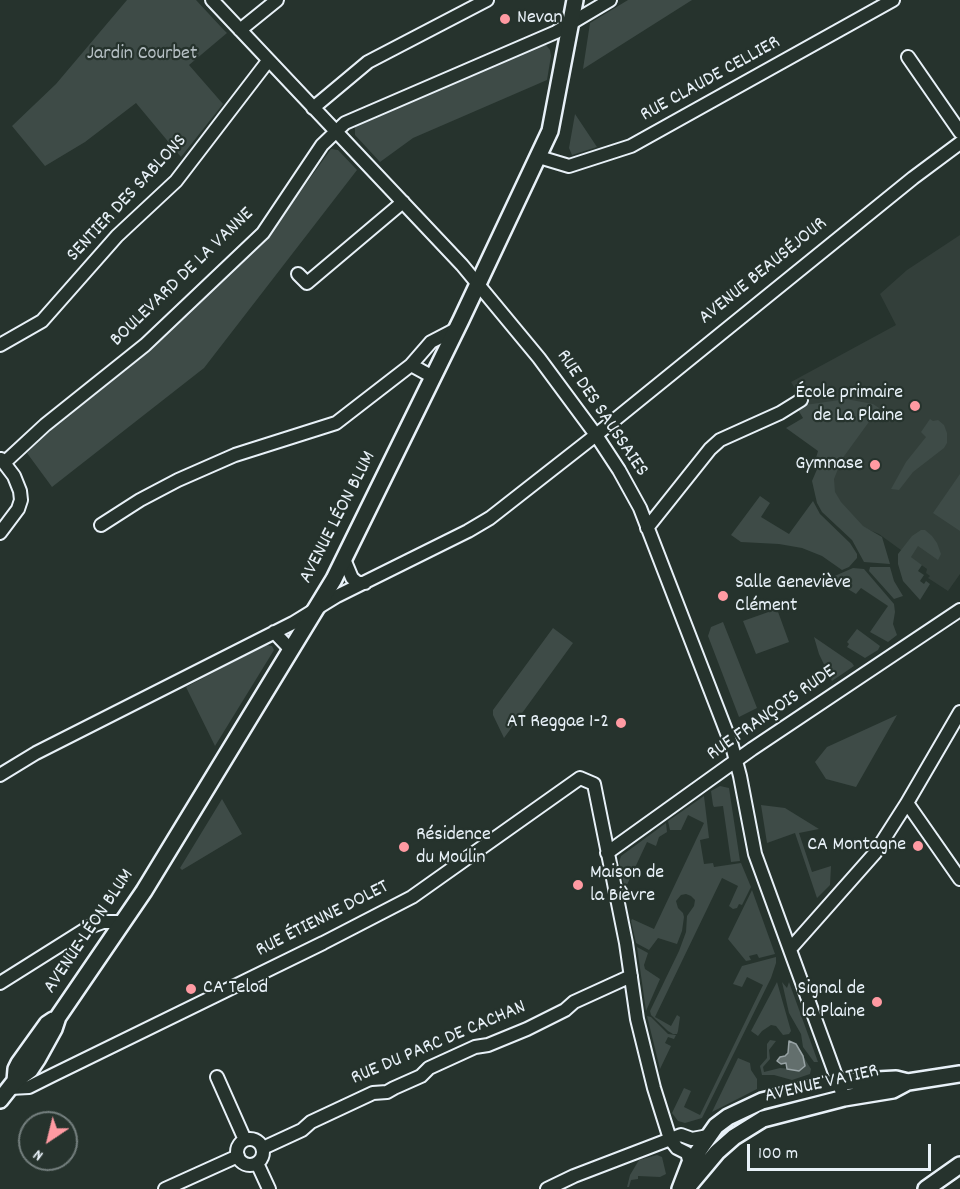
<!DOCTYPE html>
<meta charset="utf-8">
<style>
body{margin:0}
#map{position:relative;width:960px;height:1189px;overflow:hidden;background:#26332d;font-family:Dekko,sans-serif}
canvas{display:block}
.north{position:absolute;left:18px;top:1111px;width:60px;height:60px;box-sizing:border-box;background:#26332d;border:2px solid #747f7e;border-radius:50%;rotate:215deg;font-size:16px;font-weight:700;line-height:24px;text-align:center;color:#e8f1f8}
.north::after{content:'';display:block;margin:auto;width:21px;height:27px;background:#ff9aa2;clip-path:polygon(50% 0,100% 100%,50% 72%,0 100%)}
.scale{position:absolute;left:747px;top:1144px;width:184px;height:27px;box-sizing:border-box;border:3px solid #e8f1f8;border-top:0;padding-left:8px;font-size:18px;line-height:21px;white-space:nowrap;color:#e8f1f8;-webkit-text-stroke:4px #26332d;paint-order:stroke}
</style>
<div id="map">
<canvas width="960" height="1189"></canvas>
<div class="north">N</div>
<div class="scale">100 m</div>
</div>
<script>
const ctx = document.querySelector('canvas').getContext('2d');
ctx.lineJoin = 'round';
function fill(path, color) { ctx.fillStyle = color; ctx.fill(path, 'evenodd'); }
const poly = rows => new Path2D(rows.map(r => 'M' + r).join(''));
function trace(path, color, width, dash) { ctx.strokeStyle = color; ctx.lineWidth = width; ctx.lineCap = dash ? 'butt' : 'round'; ctx.setLineDash(dash || []); ctx.stroke(path); }
function write(font, color, halo, rows, align = 'center') {
  ctx.font = font + ' Dekko,sans-serif'; ctx.lineWidth = 4.5; ctx.setLineDash([]); ctx.textBaseline = 'middle'; ctx.strokeStyle = halo; ctx.fillStyle = color; for (const [text, x, y, turn = 0] of rows) {
    ctx.save(); ctx.translate(x, y); ctx.rotate((+turn || 0) * Math.PI / 180); ctx.textAlign = isNaN(turn) ? turn : align; if (halo) ctx.strokeText(text, 0, 0); ctx.fillText(text, 0, 0); ctx.restore();
  }
}
const built = poly([
 [960,235,960,574,948,591,928,578,930,576,926,573,927,569,879,534,862,527,840,503,834,493,805,405,791,382,896,325,880,294,907,270]
]);
const green = poly([
 [127,0,196,0,222,28,227,33,189,65,223,104,181,157,136,103,85,142,45,166,12,126,56,84],
 [628,0,692,0,583,69,590,23],
 [544,45,546,45,550,50,551,56,547,80,413,138,380,162,355,135,355,125],
 [575,114,597,147,572,155,569,148],
 [331,149,338,150,357,170,204,368,52,487,27,453,49,432,148,352,270,234],
 [846,399,873,404,879,408,842,459,834,479,835,492,841,502,863,526,882,537,890,564,864,562,852,540,822,512,817,503,812,481,818,467,814,465,818,451,786,428,803,418,797,408,804,404,805,405],
 [930,419,933,421,938,420,944,425,947,433,947,443,944,448,913,472,899,490,891,489,906,462,926,437,921,432],
 [960,474,960,531,933,513],
 [760,496,770,503,761,517,789,534,813,501,820,514,850,543,857,554,857,558,849,567,842,570,822,556,802,548,779,544,741,542,731,535],
 [921,530,925,530,932,536,937,543,941,554,938,560,918,546,911,557,922,565,918,571,924,575,920,581,924,584,926,581,930,584,920,600,903,581,898,564,898,554,912,536],
 [870,567,890,567,894,581,903,596,894,599,869,571],
 [853,568,864,569,894,604,895,612,893,624,897,635,888,642,870,632,888,606,861,588,856,594,830,578],
 [777,609,789,642,756,654,743,621],
 [723,622,757,708,739,717,708,636,711,627],
 [553,628,573,643,504,738,493,715,493,710],
 [857,629,880,646,878,650,865,658,847,647,849,644,847,642],
 [814,637,852,663,854,666,832,681,819,654],
 [266,645,272,646,274,650,215,746,186,687],
 [897,715,856,787,826,779,815,762,827,747],
 [720,786,729,788,740,861,731,862,723,806,714,807,713,805,711,791],
 [704,796,709,838,700,840,704,864,713,863,714,867,741,863,751,887,742,905,739,904,737,908,733,909,729,906,738,886,722,878,655,1017,671,1026,677,1015,680,1017,678,1031,677,1034,673,1034,668,1031,651,1015,650,1011,679,951,686,932,687,916,694,906,695,900,691,896,686,894,681,895,676,901,678,908,683,913,684,917,682,931,677,944,658,938,649,950,636,943,631,921,632,919,654,929,704,823,688,815,681,830,670,830,668,821],
 [222,799,242,834,182,870,180,868],
 [761,805,785,808,819,829,799,833,812,872,831,866,830,885,817,898,795,833,767,843],
 [666,823,667,832,659,837,656,846,647,842,625,889,619,862,621,856],
 [752,890,775,954,759,958,757,954,749,956,751,960,746,961,728,939],
 [637,947,648,953,644,965,645,969,660,979,646,1011],
 [776,957,776,963,771,978,702,1118,685,1123,678,1121,672,1113,684,1088,691,1091,684,1107,700,1115,763,985,747,977,742,987,733,984,742,966],
 [777,982,791,1031,789,1034,783,1035,776,1026,771,1025,762,1031,758,1036,751,1031],
 [782,982,787,988,789,982,818,1062,814,1062,803,1047,801,1034,789,1013],
 [647,1016,651,1017,668,1034,676,1035,674,1039,668,1037,665,1043,671,1046,660,1069],
 [770,1040,776,1041,769,1050,770,1059,763,1067,764,1072,780,1068,801,1070,805,1064,803,1056,811,1069,810,1074,792,1080,774,1075,762,1075,760,1066,767,1058,767,1044],
 [738,1058,750,1063,751,1070,757,1079,757,1089,712,1112],
 [657,1155,662,1157,666,1174,660,1177,638,1176,638,1179,631,1180,629,1187,627,1187,630,1175,639,1160]
]);
const water = poly([
 [789,1041,796,1044,803,1056,805,1066,799,1071,787,1069,786,1063,781,1064,777,1061,780,1057,785,1056,788,1053,789,1041]
]);
const minor = poly([
 [212,0,462,265,539,358,596,435,619,470,640,508,732,746,740,776,755,854,844,1098],
 [240,30,277,0],
 [908,57,960,132],
 [313,108,368,62,487,0],
 [539,157,569,166,631,146,893,0],
 [298,274,307,283,403,202],
 [0,345,42,321,117,236,176,181,268,61],
 [411,365,433,377],
 [4,463,45,425,145,345,263,233,322,145,345,123,556,32,610,0],
 [101,525,140,500,178,480,235,455,336,423,411,365,431,342,456,329],
 [647,528,710,449,720,440,780,413,801,400],
 [0,533,18,509,21,500,20,491,14,476,1,459],
 [344,559,352,578,358,583,365,583],
 [274,632,291,650],
 [0,775,36,753,293,623,337,596,468,531,490,518,596,435,913,178,960,143],
 [907,803,960,879],
 [607,853,752,749,960,610],
 [790,949,875,853,907,803,960,712],
 [0,983,89,927,103,922,124,922],
 [217,1077,245,1140],
 [10,1088,29,1087,53,1075,323,943,412,897,580,778,594,784,626,943,637,1019,654,1088,670,1139,677,1148,687,1153,690,1163],
 '237 1152a13 13 0 1 1 26 0a13 13 0 1 1-26 0Z',
 [263,1148,302,1130,311,1122,373,1093,387,1092,394,1088,421,1076,429,1068,475,1047,488,1045,527,1029,565,1010,574,1002,631,976],
 [257,1163,269,1189],
 [165,1189,238,1156],
 [547,1189,574,1176,681,1135,692,1139,708,1136]
]);
const major = poly([
 [15,1081,16,1069,19,1063,47,1024,53,1020],
 [0,1100,15,1081,30,1070,38,1058,54,1029,58,1017,144,891,334,579,461,320,550,131,575,0],
 [680,1189,690,1163,716,1126,728,1117,762,1101,838,1082,896,1079,908,1082,960,1074],
 [686,1189,717,1152,734,1137,763,1119,844,1098,893,1090,908,1082],
 [926,1189,960,1165]
]);
const markers = [
 [505,19,6,"#ff9aa2"],
 [915,406,6,"#ff9aa2"],
 [875,465,6,"#ff9aa2"],
 [723,596,6,"#ff9aa2"],
 [621,723,6,"#ff9aa2"],
 [918,846,6,"#ff9aa2"],
 [404,847,6,"#ff9aa2"],
 [578,885,6,"#ff9aa2"],
 [191,989,6,"#ff9aa2"],
 [877,1002,6,"#ff9aa2"]
];
const poiNames = [
 ["Nevan",517,19],
 ["École primaire",903,394,"right"],
 ["de La Plaine",903,417,"right"],
 ["Gymnase",863,465,"right"],
 ["Salle Geneviève",735,584],
 ["Clément",735,607],
 ["AT Reggae 1-2",609,723,"right"],
 ["Résidence",416,836],
 ["du Moulin",416,859],
 ["CA Montagne",906,846,"right"],
 ["Maison de",590,874],
 ["la Bièvre",590,897],
 ["CA Telod",203,989],
 ["Signal de",865,990,"right"],
 ["la Plaine",865,1013,"right"]
];
const parkNames = [
 ["Jardin Courbet",142,55]
];
const streetNames = [
 ["RUE CLAUDE CELLIER",711,80,-29],
 ["SENTIER DES SABLONS",128,199,-47],
 ["AVENUE BEAUSÉJOUR",764,272,-39],
 ["BOULEVARD DE LA VANNE",183,278,-44],
 ["RUE DES SAUSSAIES",601,414,56],
 ["AVENUE LÉON BLUM",339,518,-63],
 ["RUE FRANÇOIS RUDE",772,714,-35],
 ["RUE ÉTIENNE DOLET",323,920,-27],
 ["AVENUE LÉON BLUM",90,932,-56],
 ["RUE DU PARC DE CACHAN",439,1044,-23],
 ["AVENUE VATIER",822,1085,-13]
];
fill(built, '#333f3a');
fill(green, '#3e4b47');
fill(water, '#636f6d');
trace(water, '#98a3a5', 1.5);
trace(minor, '#e8f1f8', 16);
trace(major, '#e8f1f8', 20);
trace(minor, '#26332d', 12);
trace(major, '#26332d', 15);
for (const [x, y, r, color] of markers) { const dot = new Path2D(); dot.arc(x, y, r, 0, 2 * Math.PI); ctx.fillStyle = color; ctx.fill(dot); trace(dot, '#26332d', 2); }
write('20px', '#e8f1f8', '#26332d', poiNames, 'left');
write('20px', '#b5bfc3', '#26332d', parkNames);
write('20px', '#e8f1f8', '#26332d', streetNames);
</script>
